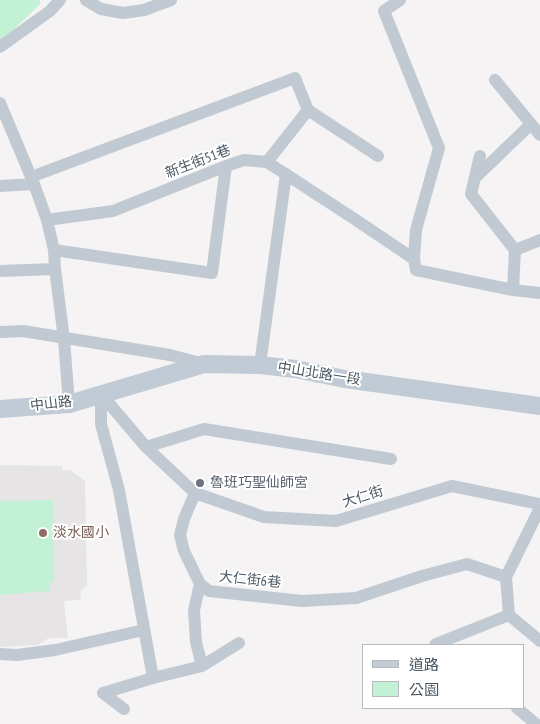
<!DOCTYPE html>
<meta charset="utf-8">
<style>
body{margin:0}
#map{position:relative;width:540px;height:724px;overflow:hidden;background:#f5f3f3;font-family:"PT Sans Narrow","Noto Sans TC",sans-serif}
canvas{display:block}
.legend{position:absolute;left:362px;top:644px;width:162px;height:65px;box-sizing:border-box;background:#fff;border:1px solid #b7bbc0;margin:0;padding:6px 9px;list-style:none;font-size:15px;color:#4a5661}
.legend li{display:flex;align-items:center;gap:10px;height:25px}
.legend b{width:25px;border:1px solid #b7bbc0}
</style>
<div id="map">
<canvas width="540" height="724"></canvas>
<ul class="legend">
<li><b style="height:6px;background:#c1cbd6"></b>道路</li>
<li><b style="height:14px;background:#c3f1d5"></b>公園</li>
</ul>
</div>
<script>
const ctx = document.querySelector('canvas').getContext('2d');
ctx.lineJoin = 'round';
function fill(path, color) { ctx.fillStyle = color; ctx.fill(path, 'evenodd'); }
const poly = rows => new Path2D(rows.map(r => 'M' + r).join(''));
function trace(path, color, width, dash) { ctx.strokeStyle = color; ctx.lineWidth = width; ctx.lineCap = dash ? 'butt' : 'round'; ctx.setLineDash(dash || []); ctx.stroke(path); }
function write(font, color, halo, rows, align = 'center') {
  ctx.font = font + ' "PT Sans Narrow","Noto Sans TC",sans-serif'; ctx.lineWidth = 4; ctx.setLineDash([]); ctx.textBaseline = 'middle'; ctx.strokeStyle = halo; ctx.fillStyle = color; for (const [text, x, y, turn = 0] of rows) {
    ctx.save(); ctx.translate(x, y); ctx.rotate((+turn || 0) * Math.PI / 180); ctx.textAlign = isNaN(turn) ? turn : align; if (halo) ctx.strokeText(text, 0, 0); ctx.fillText(text, 0, 0); ctx.restore();
  }
}
const education = poly([
 [0,465,63,466,62,470,70,470,85,481,87,585,81,590,80,600,64,601,68,638,49,638,37,645,0,647]
]);
const green = poly([
 [0,0,40,0,40,4,0,43],
 [53,500,54,582,50,582,49,591,0,595,0,501]
]);
const minor = poly([
 [86,0,101,9,123,13,144,10,171,0],
 [400,0,384,11,439,148,416,230,414,259],
 [0,47,50,11,60,0],
 [495,80,540,135],
 [0,103,34,184,47,220,54,250,55,269,64,339,69,404],
 [308,110,378,156],
 [480,156,471,194,515,250,513,290],
 [31,177,295,78,308,110,267,162],
 [475,178,531,124],
 [0,186,34,184],
 [47,220,113,211,226,166,244,160,267,162,353,218,414,259,416,270,513,290,540,293],
 [54,250,212,273,226,166],
 [515,250,540,240],
 [0,271,55,269],
 [0,332,23,331,170,355,204,364],
 [260,365,286,174],
 [101,394,146,447,195,493,264,517,336,521,452,486,540,504],
 [101,394,101,424,119,490,153,678],
 [146,447,204,429,391,459],
 [195,493,184,519,180,535,184,551,200,584],
 [540,508,506,577,509,615,540,641],
 [239,643,202,666,196,642,194,610,200,584,209,591,302,601,356,598,422,576,467,564,506,577],
 [435,645,436,644,509,615],
 [0,654,17,655,55,650,144,630],
 [103,693,153,678,202,666],
 [103,693,124,709],
 [517,708,536,724]
]);
const secondary = poly([
 [0,409,69,404,204,364,260,365,295,369,345,379,540,406]
]);
const markers = [
 [200,483,5,"#6b7280"],
 [43,533,5,"#8d6e63"]
];
const streetNames = [
 ["新生街51巷",198,162,-21],
 ["中山北路一段",319,374,9],
 ["中山路",51,404,-7],
 ["大仁街",363,497,-17],
 ["大仁街6巷",250,580,6]
];
const worshipNames = [
 ["魯班巧聖仙師宮",210,483]
];
const educationNames = [
 ["淡水國小",53,533]
];
fill(education, '#e6e4e5');
fill(green, '#c3f1d5');
trace(minor, '#c1cad2', 12);
trace(secondary, '#c1cbd6', 18);
for (const [x, y, r, color] of markers) { const dot = new Path2D(); dot.arc(x, y, r, 0, 2 * Math.PI); ctx.fillStyle = color; ctx.fill(dot); trace(dot, '#fff', 2); }
write('14px', '#4a5661', '#fff', streetNames);
write('14px', '#5b616d', '#fff', worshipNames, 'left');
write('14px', '#785e54', '#fff', educationNames, 'left');
</script>
